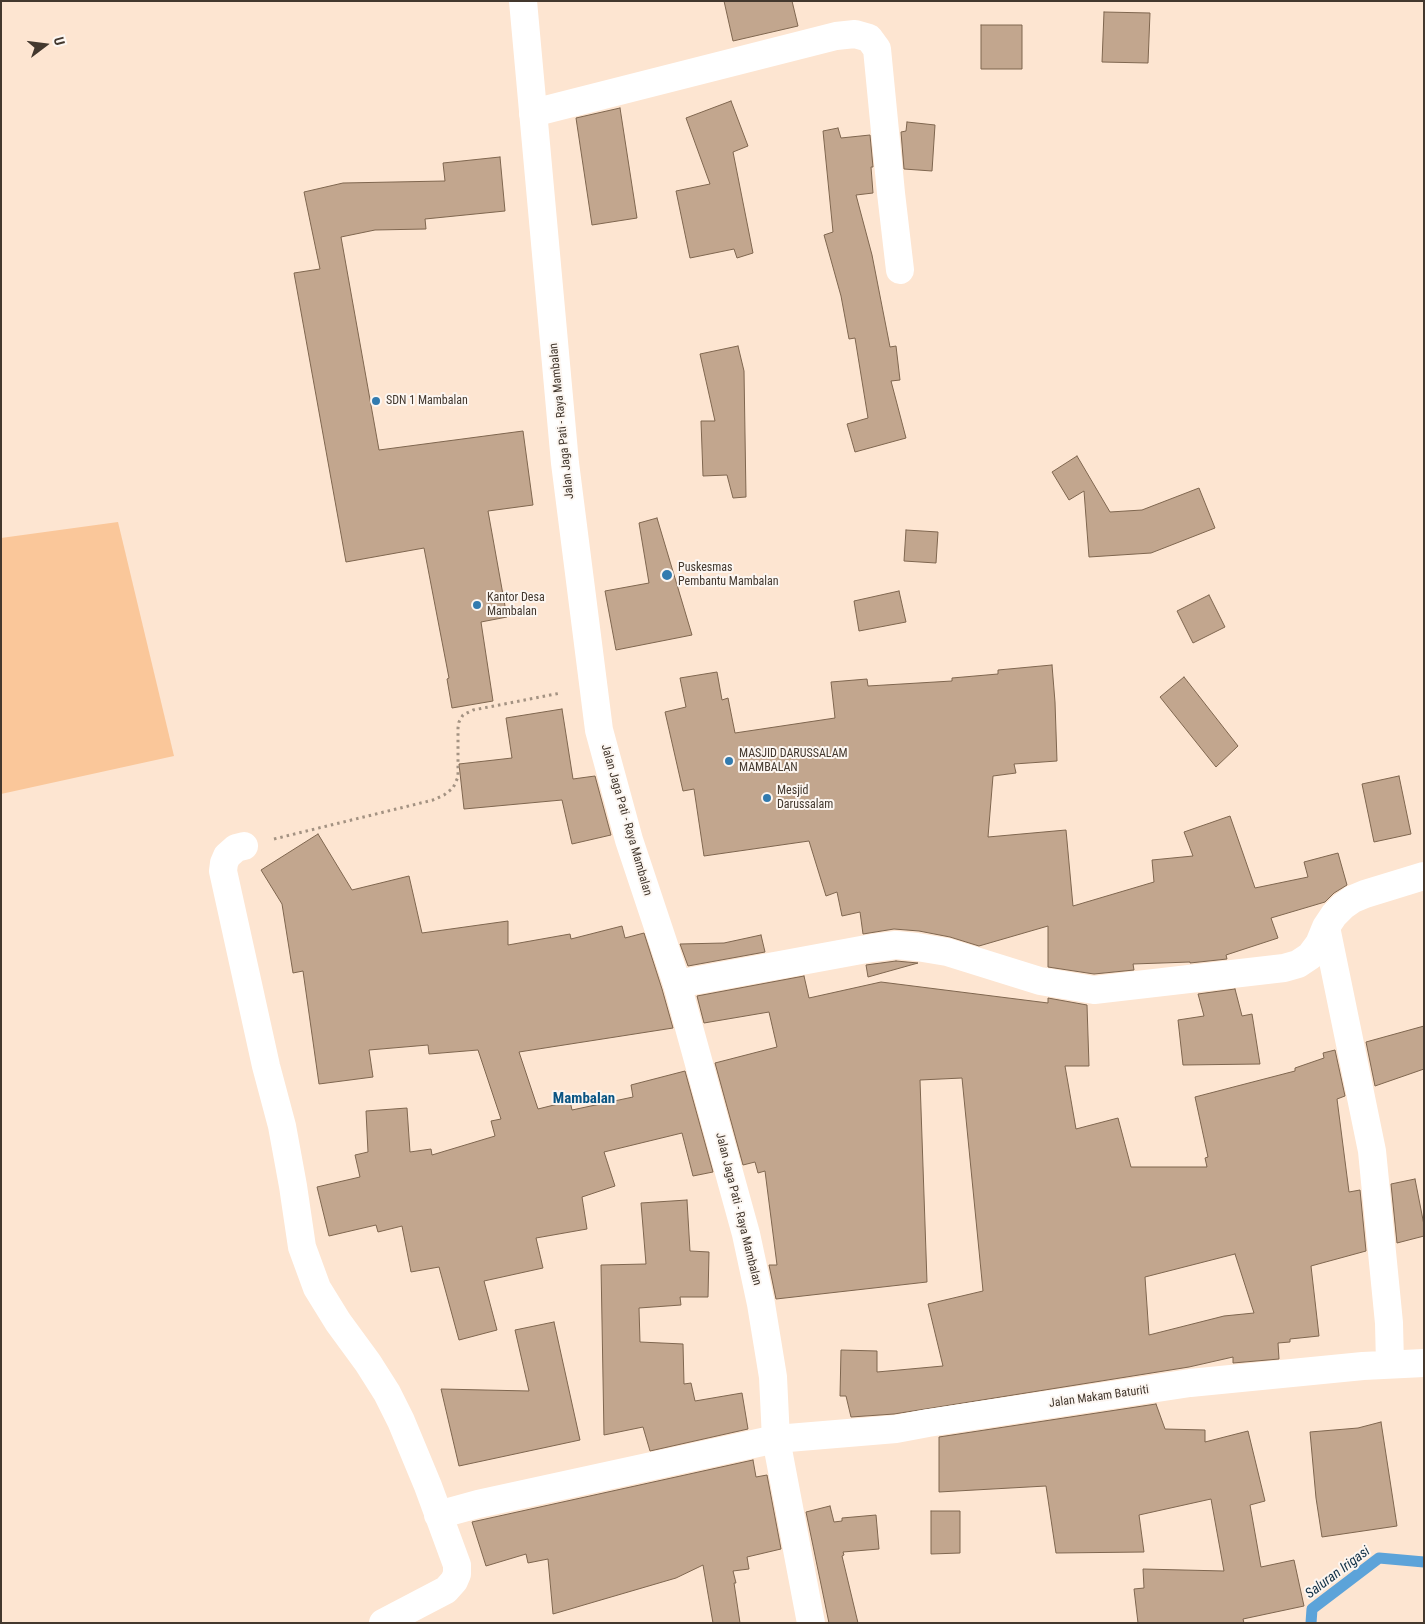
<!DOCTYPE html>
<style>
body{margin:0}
#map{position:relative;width:1425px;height:1624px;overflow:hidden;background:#fde5d1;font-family:"Roboto Condensed",sans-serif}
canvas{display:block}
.frame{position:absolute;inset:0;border:2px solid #43382e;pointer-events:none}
.north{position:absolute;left:20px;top:20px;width:50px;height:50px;-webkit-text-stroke:4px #fcf6f1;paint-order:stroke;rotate:75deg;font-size:14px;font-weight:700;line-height:20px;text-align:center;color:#43382e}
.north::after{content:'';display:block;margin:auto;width:18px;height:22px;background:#43382e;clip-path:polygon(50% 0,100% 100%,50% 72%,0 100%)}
</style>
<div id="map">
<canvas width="1425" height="1624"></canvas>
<div class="frame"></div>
<div class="north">U</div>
</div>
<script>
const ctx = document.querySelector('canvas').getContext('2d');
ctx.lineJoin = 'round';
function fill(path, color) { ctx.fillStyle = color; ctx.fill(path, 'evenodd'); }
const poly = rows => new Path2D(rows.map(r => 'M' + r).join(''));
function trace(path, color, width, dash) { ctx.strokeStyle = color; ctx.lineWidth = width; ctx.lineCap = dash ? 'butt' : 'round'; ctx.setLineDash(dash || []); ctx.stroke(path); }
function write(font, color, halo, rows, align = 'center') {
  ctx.font = font + ' "Roboto Condensed",sans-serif'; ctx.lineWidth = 4; ctx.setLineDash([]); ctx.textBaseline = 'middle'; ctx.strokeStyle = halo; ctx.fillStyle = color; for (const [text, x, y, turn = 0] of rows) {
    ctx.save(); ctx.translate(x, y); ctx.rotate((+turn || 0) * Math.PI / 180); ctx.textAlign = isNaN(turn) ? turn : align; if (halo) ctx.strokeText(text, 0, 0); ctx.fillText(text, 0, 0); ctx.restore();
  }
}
const green = poly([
 [118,522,174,756,1,794,1,538]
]);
const stream = poly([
 [1311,1623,1312,1609,1379,1558,1424,1562]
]);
const building = poly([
 [724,1,792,1,798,26,733,41,724,1],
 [1104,12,1150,13,1148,63,1102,62,1104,12],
 [981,25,1022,25,1022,69,981,69,981,25],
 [731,101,748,146,733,152,753,253,737,258,734,249,690,258,676,191,710,184,686,118,731,101],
 [620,108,637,218,592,225,576,118,620,108],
 [907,122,935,125,932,171,904,169,901,132,906,131,907,122],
 [838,128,841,138,870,135,873,167,871,167,873,193,856,195,872,255,890,347,896,346,900,380,891,381,906,438,855,452,847,424,868,418,855,338,849,339,841,296,824,235,833,232,823,131,838,128],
 [500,157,505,211,425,219,426,229,375,230,341,237,379,450,523,431,533,505,488,511,507,617,481,622,493,701,452,708,447,679,449,678,424,548,346,562,294,273,320,269,304,192,343,183,445,181,443,163,500,157],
 [738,346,744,371,746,497,733,498,727,475,703,476,701,421,715,421,700,354,738,346],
 [1077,456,1110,512,1142,510,1199,488,1215,528,1151,553,1089,557,1084,491,1069,500,1052,472,1077,456],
 [657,518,692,635,616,650,605,591,649,583,639,523,657,518],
 [906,530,938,532,936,563,904,561,906,530],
 [899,591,906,622,859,631,854,601,899,591],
 [1209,595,1225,627,1193,643,1177,611,1209,595],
 [1052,665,1055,702,1057,761,1014,764,1016,773,993,776,988,837,1066,830,1073,906,1154,882,1152,860,1193,856,1184,832,1230,816,1255,888,1308,877,1304,862,1338,853,1347,885,1334,893,1325,902,1271,918,1278,938,1226,955,1227,959,1190,963,1190,962,1133,964,1134,970,1094,974,1048,967,1048,926,979,946,950,937,919,931,894,929,863,934,860,912,842,916,837,892,826,896,809,841,704,856,694,789,683,791,665,712,686,707,680,678,717,672,722,700,728,698,735,733,835,718,831,682,867,679,868,686,952,681,952,678,998,674,998,670,1052,665],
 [1184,677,1238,746,1216,767,1160,697,1184,677],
 [562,709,573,779,595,776,611,835,572,844,562,800,464,809,459,764,512,758,506,718,562,709],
 [1399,776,1411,834,1374,842,1362,784,1399,776],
 [318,834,352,890,409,876,422,933,508,921,508,945,570,934,571,939,622,926,625,938,644,933,662,989,673,1028,519,1052,538,1109,570,1101,572,1110,633,1097,631,1085,685,1071,713,1172,693,1176,682,1133,604,1152,615,1186,582,1197,587,1229,536,1238,543,1268,484,1281,497,1330,459,1340,439,1267,411,1272,402,1226,378,1232,376,1225,329,1236,317,1187,360,1177,355,1155,368,1152,366,1111,407,1108,410,1152,431,1149,432,1155,495,1136,491,1121,501,1119,478,1050,429,1054,428,1045,369,1050,373,1077,319,1084,303,971,293,973,282,904,261,870,318,834],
 [761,935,765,952,688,966,680,944,724,943,761,935],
 [896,961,918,963,868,977,866,965,896,961],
 [804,976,809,998,881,982,1048,1003,1048,998,1087,1005,1089,1066,1065,1066,1076,1129,1118,1118,1131,1167,1207,1167,1205,1158,1208,1157,1195,1097,1295,1071,1295,1068,1324,1058,1323,1053,1335,1050,1345,1096,1337,1099,1349,1192,1360,1190,1366,1251,1311,1266,1319,1336,1290,1339,1290,1342,1278,1343,1279,1359,1233,1363,1233,1357,1189,1367,894,1414,851,1417,846,1396,840,1396,841,1350,877,1351,877,1372,943,1366,928,1304,983,1291,962,1078,920,1080,927,1282,776,1299,769,1265,777,1265,765,1171,758,1173,755,1162,743,1165,715,1063,777,1047,769,1012,704,1023,697,996,804,976],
 [1235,1254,1254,1313,1224,1316,1149,1335,1145,1277,1235,1254],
 [1235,989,1242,1016,1252,1014,1260,1064,1183,1065,1178,1020,1204,1016,1198,994,1235,989],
 [1424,1026,1424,1069,1375,1086,1366,1042,1424,1026],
 [1415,1179,1424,1225,1424,1236,1397,1243,1391,1184,1415,1179],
 [687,1200,690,1251,709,1252,708,1297,680,1297,681,1305,639,1308,640,1342,683,1344,684,1384,691,1383,695,1401,742,1393,748,1429,650,1451,643,1427,604,1435,601,1265,646,1264,641,1203,687,1200],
 [554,1322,580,1440,459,1466,441,1389,529,1391,515,1330,554,1322],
 [1156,1404,1165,1429,1205,1430,1205,1442,1248,1431,1265,1501,1250,1505,1261,1567,1294,1560,1304,1606,1243,1619,1244,1623,1138,1623,1134,1589,1144,1588,1143,1569,1224,1571,1211,1499,1139,1515,1144,1552,1056,1553,1046,1486,939,1492,939,1437,1156,1404],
 [1381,1422,1397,1526,1322,1537,1316,1498,1310,1432,1358,1428,1381,1422],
 [753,1460,756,1477,767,1475,781,1549,747,1557,749,1569,733,1571,736,1583,734,1583,740,1623,713,1623,703,1565,676,1578,553,1614,548,1559,528,1563,526,1554,486,1566,472,1522,753,1460],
 [830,1506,834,1522,842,1521,842,1518,876,1515,879,1549,843,1552,844,1555,842,1556,858,1623,829,1623,806,1512,830,1506],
 [931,1511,960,1511,960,1553,931,1554,931,1511]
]);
const path = poly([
 [274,839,433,800,444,795,453,788,458,777,458,728,459,722,463,715,473,710,561,693]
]);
const street = poly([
 [533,113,836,36,855,34,869,38,877,49,891,193,900,270],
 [244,846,236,848,227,856,224,863,223,871,266,1066,282,1126,293,1186,302,1247,317,1288,338,1322,368,1363,387,1393,401,1421,428,1486,457,1565,457,1574,454,1581,446,1590,383,1623],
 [1326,927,1372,1151,1389,1323,1390,1364],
 [677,984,872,948,896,945,917,947,947,952,1040,981,1094,990,1284,968,1298,964,1310,956,1319,944,1326,927,1334,915,1343,906,1353,899,1365,894,1424,876],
 [438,1515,478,1504,776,1439,896,1429,928,1423,1190,1383,1363,1366,1424,1363]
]);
const secondary = poly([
 [523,1,565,463,599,730,629,840,677,984,746,1234,761,1304,773,1377,776,1439,811,1623]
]);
const markers = [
 [376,401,5,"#327baf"],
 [667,575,6,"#327baf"],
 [477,605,5,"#327baf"],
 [729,761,5,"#327baf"],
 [767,798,5,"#327baf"]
];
const poiNames = [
 ["SDN 1 Mambalan",386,401],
 ["Puskesmas",678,568],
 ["Pembantu Mambalan",678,582],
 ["Kantor Desa",487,598],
 ["Mambalan",487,612],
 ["MASJID DARUSSALAM",739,754],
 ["MAMBALAN",739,768],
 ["Mesjid",777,791],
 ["Darussalam",777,805]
];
const streetNames = [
 ["Jalan Jaga Pati - Raya Mambalan",562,421,-96],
 ["Jalan Jaga Pati - Raya Mambalan",626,820,74],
 ["Jalan Jaga Pati - Raya Mambalan",738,1209,76],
 ["Jalan Makam Baturiti",1099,1397,-8]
];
const waterNames = [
 ["Saluran Irigasi",1338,1573,-37]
];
const quarterNames = [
 ["Mambalan",584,1099]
];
fill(green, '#fac79a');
trace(stream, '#5ca3d9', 11);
fill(building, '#c2a68e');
trace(building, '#7f664f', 1);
trace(path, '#a39282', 3, [2.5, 4]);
trace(street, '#fff', 28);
trace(secondary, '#fff', 28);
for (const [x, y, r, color] of markers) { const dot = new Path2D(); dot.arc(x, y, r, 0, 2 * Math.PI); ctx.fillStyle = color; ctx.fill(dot); trace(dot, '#fcf6f1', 2); }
write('12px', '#43382e', '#fcf6f1', poiNames, 'left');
write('12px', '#43382e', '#fcf6f1', streetNames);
write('italic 14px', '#133248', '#fcf6f1', waterNames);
write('bold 15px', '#0b5583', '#fcf6f1', quarterNames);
</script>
